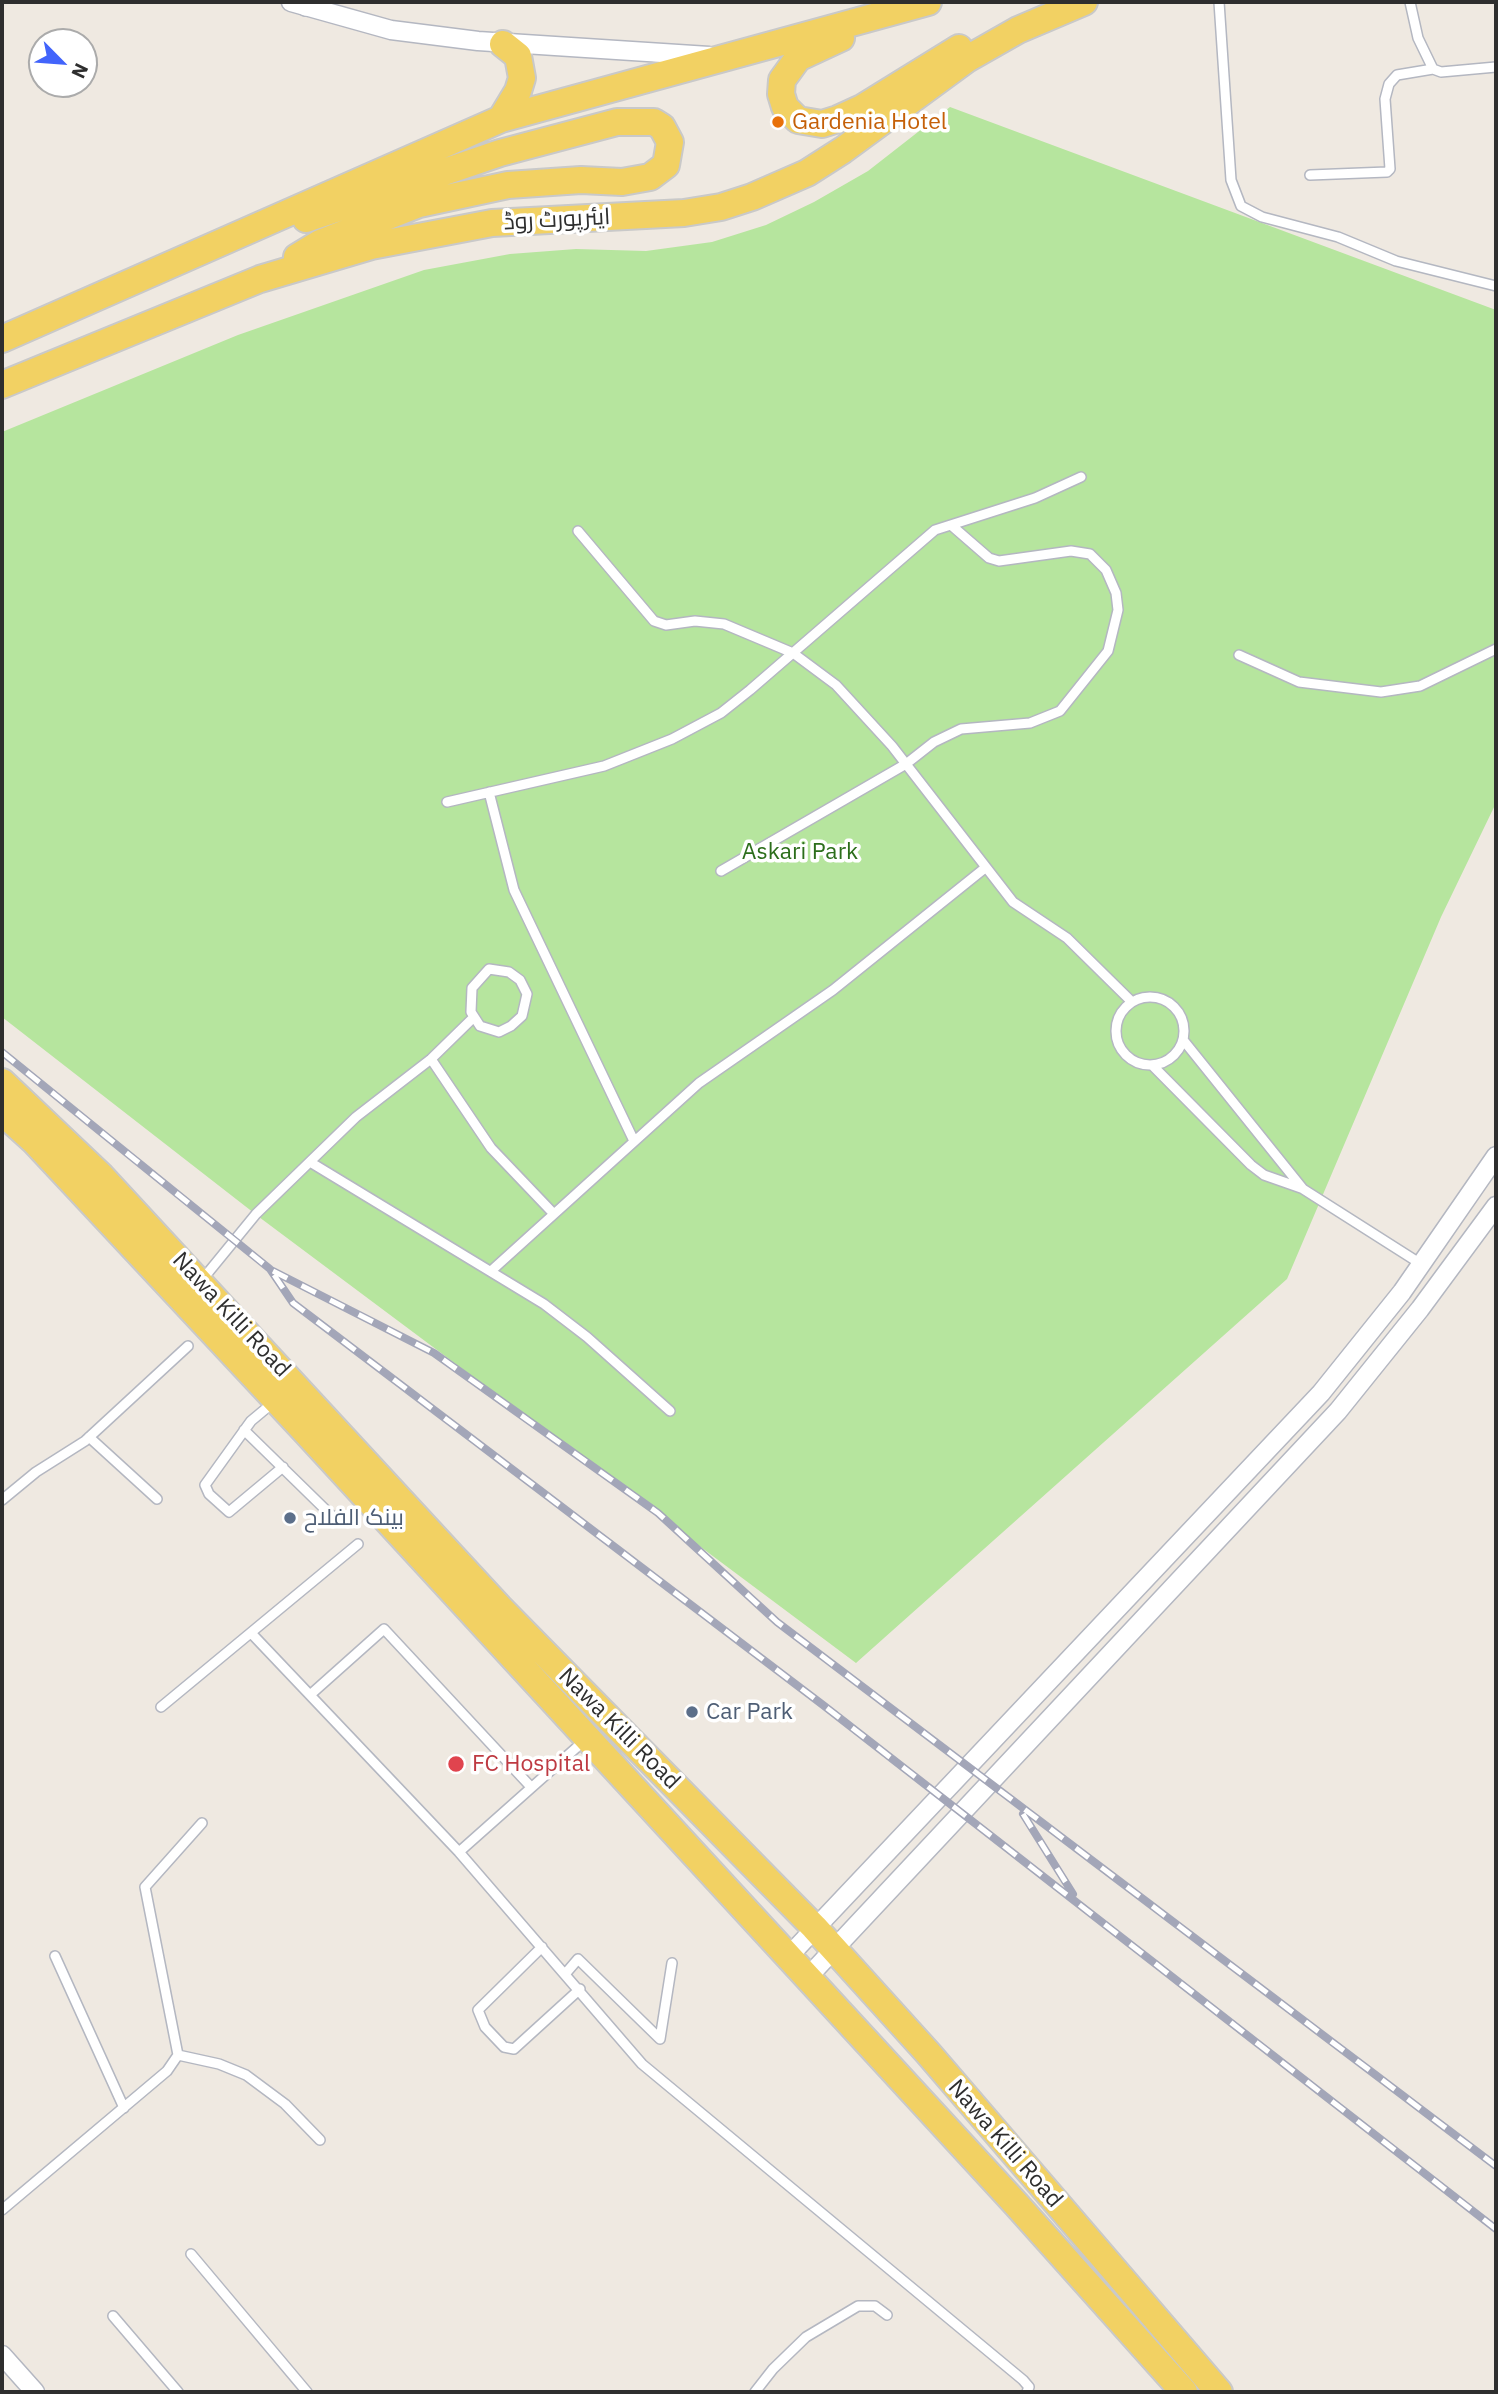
<!DOCTYPE html>
<meta charset="utf-8">
<style>
body{margin:0}
#map{position:relative;width:1498px;height:2394px;overflow:hidden;background:#efe9e1;font-family:"IBM Plex Sans",sans-serif}
canvas{display:block}
.frame{position:absolute;inset:0;border:4px solid #2e2e2e;pointer-events:none}
.north{position:absolute;left:28px;top:28px;width:70px;height:70px;box-sizing:border-box;background:#fff;border:2px solid #ababab;border-radius:50%;rotate:115deg;font-size:19px;font-weight:700;line-height:28px;text-align:center;color:#2e2e2e}
.north::after{content:'';display:block;margin:auto;width:24px;height:32px;background:#4264fb;clip-path:polygon(50% 0,100% 100%,50% 72%,0 100%)}
</style>
<div id="map">
<canvas width="1498" height="2394"></canvas>
<div class="frame"></div>
<div class="north">N</div>
</div>
<script>
const ctx = document.querySelector('canvas').getContext('2d');
ctx.lineJoin = 'round';
function fill(path, color) { ctx.fillStyle = color; ctx.fill(path, 'evenodd'); }
const poly = rows => new Path2D(rows.map(r => 'M' + r).join(''));
function trace(path, color, width, dash) { ctx.strokeStyle = color; ctx.lineWidth = width; ctx.lineCap = dash ? 'butt' : 'round'; ctx.setLineDash(dash || []); ctx.stroke(path); }
function write(font, color, halo, rows, align = 'center') {
  ctx.font = font + ' "IBM Plex Sans",Cairo,sans-serif'; ctx.lineWidth = 7; ctx.setLineDash([]); ctx.textBaseline = 'middle'; ctx.strokeStyle = halo; ctx.fillStyle = color; for (const [text, x, y, turn = 0] of rows) {
    ctx.save(); ctx.translate(x, y); ctx.rotate((+turn || 0) * Math.PI / 180); ctx.textAlign = isNaN(turn) ? turn : align; if (halo) ctx.strokeText(text, 0, 0); ctx.fillText(text, 0, 0); ctx.restore();
  }
}
const green = poly([
 [950,107,1496,310,1496,803,1441,917,1287,1279,856,1663,263,1220,2,1017,2,432,238,335,424,270,510,254,576,249,646,251,712,242,766,225,814,202,868,171]
]);
const service = poly([
 [1219,2,1231,180,1241,206,1262,217,1338,237,1396,261,1496,286],
 [1410,2,1418,38,1433,69,1441,72,1496,67],
 [1310,175,1387,172,1390,169,1385,99,1389,84,1397,75,1433,69],
 [578,531,654,621,666,625,695,621,724,624,793,653,836,685,892,746,1013,902,1067,938,1132,1002],
 [1239,655,1299,682,1381,692,1420,686,1496,649],
 [489,792,514,890,634,1141],
 [447,802,604,766,672,739,721,713,750,690,935,530,1035,498,1081,477],
 [721,871,906,764,934,742,961,729,1030,723,1060,711,1108,651,1118,610,1116,593,1106,570,1090,554,1071,551,999,561,989,558,951,525],
 [489,969,509,972,520,980,527,994,522,1016,511,1026,499,1032,480,1026,471,1012,472,988,489,969],
 '1116 1031a34 34 0 1 1 68 0a34 34 0 1 1-68 0Z',
 [1184,1041,1303,1189,1421,1264],
 [431,1059,491,1148,553,1213],
 [1152,1065,1251,1165,1264,1175,1301,1188],
 [310,1162,544,1304,587,1337,670,1411],
 [491,1271,699,1083,833,990,985,868],
 [202,1280,256,1214,356,1117,431,1059,474,1017],
 [275,1401,251,1421,205,1485,209,1494,229,1512,283,1467],
 [244,1430,332,1516],
 [89,1437,157,1499],
 [2,1500,36,1472,85,1441,188,1346],
 [252,1634,459,1852,642,2064,1023,2380,1029,2387,1027,2392],
 [310,1695,384,1629,531,1787],
 [161,1707,358,1544],
 [459,1852,585,1740],
 [542,1947,478,2010,485,2027,504,2047,514,2049,580,1989],
 [55,1956,124,2108],
 [566,1973,578,1959,660,2039,672,1963],
 [178,2055,219,2064,246,2075,285,2104,320,2140],
 [2,2210,167,2071,178,2055,145,1887,202,1823],
 [191,2254,307,2392],
 [113,2316,178,2392],
 [755,2392,773,2369,806,2337,858,2306,875,2306,887,2315]
]);
const minor = poly([
 [291,2,391,30,478,41,709,56],
 [788,1957,1321,1393,1402,1292,1496,1156],
 [807,1978,1338,1411,1420,1309,1496,1206],
 [2,2355,35,2392]
]);
const tertiary = poly([
 [306,5,307,2]
]);
const primary = poly([
 [841,38,798,58,782,80,781,94,785,107,798,120,822,124,838,119,862,108,959,48],
 [501,119,518,91,522,78,518,56,503,44],
 [297,257,320,243,419,204,508,185,581,180,622,182,650,177,666,165,670,142,662,127,654,122,617,122,500,153,306,219],
 [2,339,501,119,928,2],
 [2,385,260,279,371,246,492,223,684,213,721,207,752,197,807,173,843,150,967,59,1018,30,1084,2],
 [2,1082,101,1176,499,1607,814,1927,928,2053,1219,2392],
 [2,1112,35,1142,304,1430,1016,2204,1184,2392]
]);
const rail = poly([
 [2,1052,270,1269,293,1303,823,1705,1496,2229],
 [273,1271,434,1353,658,1513,777,1622,1496,2166],
 [1023,1814,1073,1894]
]);
const markers = [
 [778,122,7,"#e8710a"],
 [290,1518,7,"#5c6f8a"],
 [692,1712,7,"#5c6f8a"],
 [456,1764,9,"#e0444e"]
];
const foodNames = [
 ["Gardenia Hotel",792,122]
];
const streetNames = [
 ["ایئرپورٹ روڈ",557,220,-3],
 ["Nawa Killi Road",231,1315,47],
 ["Nawa Killi Road",619,1729,45],
 ["Nawa Killi Road",1005,2144,49]
];
const parkNames = [
 ["Askari Park",800,852]
];
const serviceNames = [
 ["بینک الفلاح",304,1518],
 ["Car Park",706,1712]
];
const healthNames = [
 ["FC Hospital",472,1764]
];
fill(green, '#b6e59e');
trace(service, '#b4b7c1', 12);
trace(minor, '#b4b7c1', 21);
trace(tertiary, '#b4b7c1', 24);
trace(primary, '#c9c9c9', 30);
trace(service, '#fff', 9);
trace(minor, '#fff', 18);
trace(tertiary, '#fff', 21);
trace(primary, '#f2d163', 26);
trace(rail, '#a3a6b8', 8);
trace(rail, '#fff', 5, [16]);
for (const [x, y, r, color] of markers) { const dot = new Path2D(); dot.arc(x, y, r, 0, 2 * Math.PI); ctx.fillStyle = color; ctx.fill(dot); trace(dot, '#fff', 2.5); }
write('23px', '#c56008', '#fff', foodNames, 'left');
write('23px', '#2e2e2e', '#fff', streetNames);
write('23px', '#2c6e1b', '#fff', parkNames);
write('23px', '#4e5e75', '#fff', serviceNames, 'left');
write('23px', '#be3a42', '#fff', healthNames, 'left');
</script>
